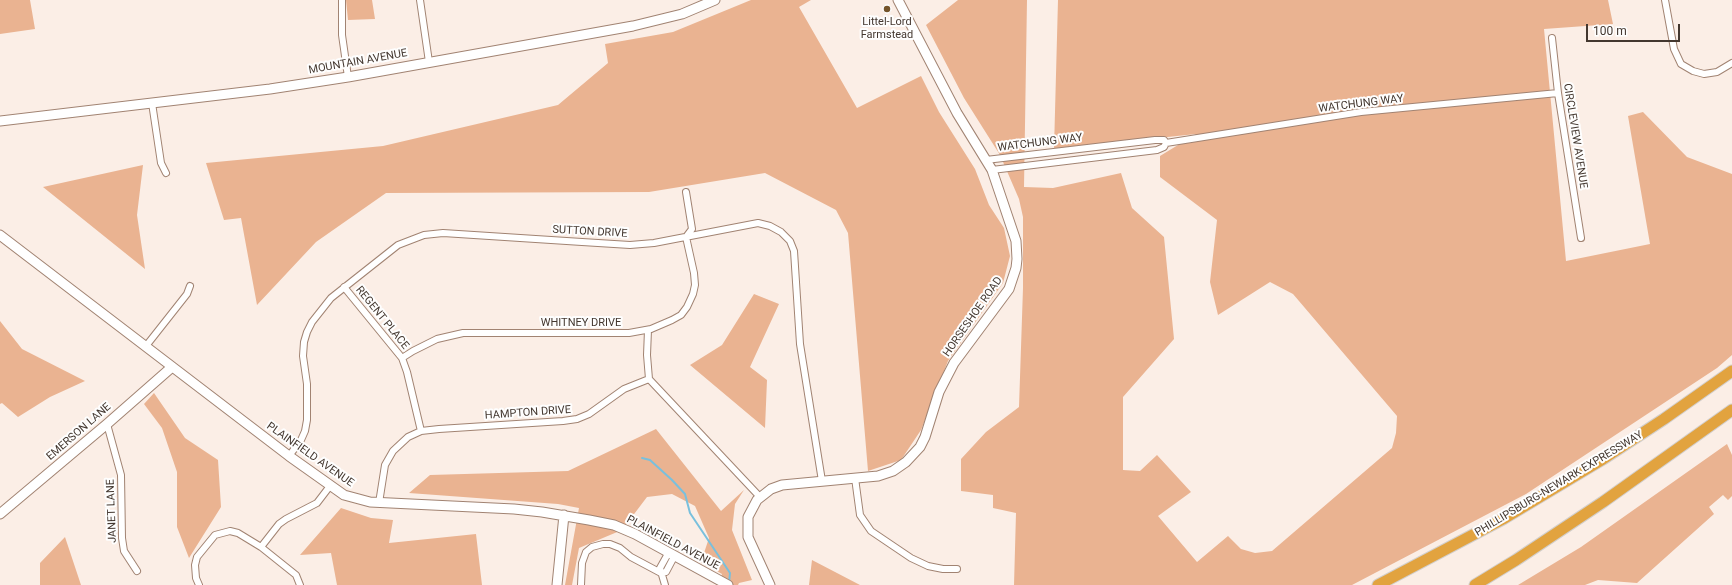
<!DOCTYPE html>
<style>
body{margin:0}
#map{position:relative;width:1732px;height:585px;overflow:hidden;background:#fbeee6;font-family:Roboto,sans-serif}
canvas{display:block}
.scale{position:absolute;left:1586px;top:24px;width:94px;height:18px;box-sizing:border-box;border:2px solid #43372f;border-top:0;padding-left:5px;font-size:12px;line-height:14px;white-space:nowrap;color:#43372f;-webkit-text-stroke:3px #fefefe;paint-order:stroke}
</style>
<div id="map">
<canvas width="1732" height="585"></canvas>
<div class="scale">100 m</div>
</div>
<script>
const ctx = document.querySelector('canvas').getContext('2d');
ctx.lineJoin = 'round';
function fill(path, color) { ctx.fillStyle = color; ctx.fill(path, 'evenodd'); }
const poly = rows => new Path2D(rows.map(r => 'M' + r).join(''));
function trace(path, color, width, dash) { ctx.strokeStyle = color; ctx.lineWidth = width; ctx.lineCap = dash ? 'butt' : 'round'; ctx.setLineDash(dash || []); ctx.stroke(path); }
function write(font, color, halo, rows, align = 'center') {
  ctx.font = font + ' Roboto,sans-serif'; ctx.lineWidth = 4; ctx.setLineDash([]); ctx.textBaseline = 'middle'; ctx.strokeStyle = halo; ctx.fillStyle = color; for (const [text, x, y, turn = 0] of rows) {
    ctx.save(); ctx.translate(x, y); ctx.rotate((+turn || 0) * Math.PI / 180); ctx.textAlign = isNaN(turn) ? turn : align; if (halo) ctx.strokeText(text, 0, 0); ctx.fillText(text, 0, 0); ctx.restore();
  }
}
const green = poly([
 [0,0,30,0,35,29,0,34],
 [346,0,372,0,375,19,348,20],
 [751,0,811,0,799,7,857,108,921,76,939,112,975,169,989,205,1004,228,1010,256,1003,283,948,361,921,430,901,460,868,471,848,233,836,210,765,173,649,192,386,193,316,242,257,305,241,218,224,220,206,163,383,146,558,105,608,63,605,44,673,32],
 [958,0,1027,0,1024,187,1053,188,1121,173,1132,208,1164,237,1174,339,1123,397,1123,470,1140,471,1157,455,1191,492,1158,516,1197,562,1228,536,1241,549,1255,553,1272,551,1392,448,1396,433,1397,416,1293,294,1270,282,1218,315,1210,282,1217,220,1160,177,1160,156,1196,134,1054,149,1058,0,1608,0,1613,24,1544,29,1566,261,1650,244,1628,116,1643,112,1687,157,1732,174,1732,355,1717,368,1526,494,1352,585,1014,585,1016,513,993,508,993,495,961,491,961,459,986,432,1019,407,1023,288,1023,217,1019,199,1000,155,964,98,926,25],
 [143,165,137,215,145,269,43,187],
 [754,294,779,304,750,367,767,380,765,428,690,365,722,345],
 [0,321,22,349,85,381,50,397,18,417,2,403,0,404],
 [154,393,185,438,218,460,221,507,189,558,177,527,177,472,162,428,144,404],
 [656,429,721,511,744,490,735,504,732,530,752,580,739,583,738,585,719,585,722,574,701,562,709,538,695,506,672,494,647,497,622,530,579,548,572,585,565,585,579,508,558,504,409,493,430,475,568,471],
 [1727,444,1732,455,1732,496,1728,500,1723,495,1709,507,1714,514,1637,583,1598,580,1585,585,1518,585,1581,547],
 [341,508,371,518,393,520,389,543,476,534,482,585,337,585,331,553,300,555],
 [65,537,81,585,40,585,40,563],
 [812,560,860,585,809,585]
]);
const stream = poly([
 [642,458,650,460,672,480,685,494,690,513,730,573,729,583]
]);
const street = poly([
 [342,0,342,35,348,77],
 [420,0,429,62],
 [1665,0,1674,49,1681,64,1693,71,1704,74,1717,72,1732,63],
 [1552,38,1558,93,1581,238],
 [152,103,161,163,166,173],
 [1166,143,1361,112,1558,93],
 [986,160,1155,140,1164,140,1166,143,1164,147,1157,150,992,170],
 [344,287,402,358,407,372,421,431],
 [648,330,647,355,649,379],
 [146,346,187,294,190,286],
 [402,358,413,351,437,339,463,333,629,333,651,329,672,320,681,315,687,307,693,294,695,285,694,273,686,237,692,229,686,192],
 [107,424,121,475,122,538,124,551,137,571],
 [289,456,301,440,305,431,307,420,307,384,303,356,304,342,307,332,312,322,331,298,398,245,424,235,443,233,582,242,630,245,654,243,758,223,770,226,781,232,790,241,794,251,800,344,822,481],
 [855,478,860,515,871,531,911,558,928,566,943,569,957,569],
 [379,503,385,465,393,451,408,437,421,431,439,429,563,421,577,419,589,414,624,389,649,379,760,497],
 [261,547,279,524,286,519,317,503,330,486],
 [661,573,666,572,675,555],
 [199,585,196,578,195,565,197,557,215,535,230,531,238,533,261,547,296,575,300,585],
 [581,585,582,563,586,552,592,547,603,544,610,544,620,548,631,557,661,573],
 [665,585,660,568,669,552]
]);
const secondary = poly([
 [0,121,270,89,348,77,633,26,682,14,715,0],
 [0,235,289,456,344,495,370,502,514,509,542,512,589,520,614,525,635,534,728,585],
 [0,514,107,424,172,367],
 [557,585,564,515],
 [770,585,748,537,748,517,757,500,771,489,782,485,878,476,893,471,906,462,920,447,925,437,939,392,954,363,1009,289,1016,268,1017,259,1016,241,992,170,957,113,898,0]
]);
const highway = poly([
 [1378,585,1503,519,1603,459,1664,419,1732,371],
 [1475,585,1516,560,1603,502,1732,410]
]);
const markers = [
 [887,9,4,"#74542a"]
];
const poiNames = [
 ["Littel-Lord",887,22],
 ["Farmstead",887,35]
];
const streetNames = [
 ["MOUNTAIN AVENUE",358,62,-10],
 ["WATCHUNG WAY",1361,104,-7],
 ["CIRCLEVIEW AVENUE",1575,136,81],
 ["WATCHUNG WAY",1040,143,-7],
 ["SUTTON DRIVE",590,232,3],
 ["HORSESHOE ROAD",973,317,-55],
 ["REGENT PLACE",382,318,51],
 ["WHITNEY DRIVE",581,323],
 ["HAMPTON DRIVE",528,413,-4],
 ["EMERSON LANE",79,432,-41],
 ["PLAINFIELD AVENUE",310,455,35],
 ["PHILLIPSBURG-NEWARK EXPRESSWAY",1559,484,-31],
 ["JANET LANE",112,511,-92],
 ["PLAINFIELD AVENUE",673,543,28]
];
fill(green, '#eab391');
trace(stream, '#79c0dd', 2);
trace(street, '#a18372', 8);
trace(secondary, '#a18372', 11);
trace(highway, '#d2cfcd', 13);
trace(street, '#fff', 6);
trace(secondary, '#fff', 9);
trace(highway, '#e2a33f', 11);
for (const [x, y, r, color] of markers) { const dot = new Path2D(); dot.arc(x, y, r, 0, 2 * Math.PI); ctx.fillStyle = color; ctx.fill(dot); trace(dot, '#fefefe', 1.5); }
write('11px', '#43372f', '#fefefe', poiNames);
write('11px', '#43372f', '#fefefe', streetNames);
</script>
